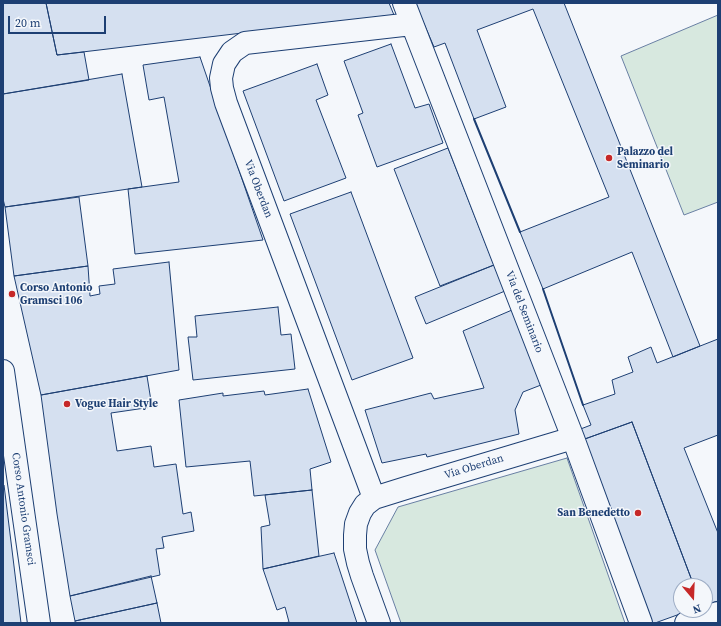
<!DOCTYPE html>
<style>
body{margin:0}
#map{position:relative;width:721px;height:626px;overflow:hidden;background:#f4f7fb;font-family:"Source Serif 4",serif}
canvas{display:block}
.frame{position:absolute;inset:0;border:4px solid #1d3f73;pointer-events:none}
.north{position:absolute;left:673px;top:578px;width:40px;height:40px;box-sizing:border-box;background:#f4f7fb;border:1px solid #9eadc5;border-radius:50%;rotate:161deg;font-size:11px;font-weight:700;line-height:16px;text-align:center;color:#1d3f73}
.north::after{content:'';display:block;margin:auto;width:14px;height:18px;background:#c62828;clip-path:polygon(50% 0,100% 100%,50% 72%,0 100%)}
.scale{position:absolute;left:8px;top:16px;width:98px;height:18px;box-sizing:border-box;border:2px solid #1d3f73;border-top:0;padding-left:5px;font-size:12px;line-height:14px;white-space:nowrap;color:#1d3f73;-webkit-text-stroke:3px #f4f7fb;paint-order:stroke}
</style>
<div id="map">
<canvas width="721" height="626"></canvas>
<div class="frame"></div>
<div class="north">N</div>
<div class="scale">20 m</div>
</div>
<script>
const ctx = document.querySelector('canvas').getContext('2d');
ctx.lineJoin = 'round';
function fill(path, color) { ctx.fillStyle = color; ctx.fill(path, 'evenodd'); }
const poly = rows => new Path2D(rows.map(r => 'M' + r).join(''));
function trace(path, color, width, dash) { ctx.strokeStyle = color; ctx.lineWidth = width; ctx.lineCap = dash ? 'butt' : 'round'; ctx.setLineDash(dash || []); ctx.stroke(path); }
function write(font, color, halo, rows, align = 'center') {
  ctx.font = font + ' "Source Serif 4",serif'; ctx.lineWidth = 3; ctx.setLineDash([]); ctx.textBaseline = 'middle'; ctx.strokeStyle = halo; ctx.fillStyle = color; for (const [text, x, y, turn = 0] of rows) {
    ctx.save(); ctx.translate(x, y); ctx.rotate((+turn || 0) * Math.PI / 180); ctx.textAlign = isNaN(turn) ? turn : align; if (halo) ctx.strokeText(text, 0, 0); ctx.fillText(text, 0, 0); ctx.restore();
  }
}
const green = poly([
 [718,15,718,202,684,215,621,56,718,15],
 [567,458,625,623,401,623,375,550,398,507,567,458]
]);
const building = poly([
 [3,3,46,3,57,55,84,52,89,80,3,94,3,3],
 [46,3,389,3,394,15,57,55,46,3],
 [415,3,564,3,700,346,673,357,632,252,543,289,520,232,609,197,533,9,477,30,506,107,474,119,445,43,434,47,415,3],
 [391,44,415,108,429,104,443,143,377,167,358,115,363,113,344,61,391,44],
 [200,57,263,240,135,254,128,189,179,182,164,97,149,100,143,65,200,57],
 [317,64,328,95,316,100,346,178,284,201,243,91,317,64],
 [122,74,142,187,5,207,3,199,3,94,122,74],
 [448,148,494,265,440,286,394,169,448,148],
 [351,192,413,358,352,380,290,214,351,192],
 [79,197,88,266,14,276,5,207,79,197],
 [169,262,179,370,41,395,14,276,88,266,90,296,100,294,99,286,115,284,113,269,169,262],
 [494,265,505,291,426,324,415,297,494,265],
 [278,307,281,335,291,334,295,369,193,380,188,337,197,337,195,316,278,307],
 [512,310,541,385,523,392,515,410,519,434,427,457,426,454,382,463,365,410,431,393,434,399,484,388,463,331,512,310],
 [718,339,718,435,684,448,718,533,718,601,705,605,705,586,694,586,632,422,582,440,578,430,591,425,583,405,615,394,612,380,633,372,628,357,651,347,657,363,718,339],
 [147,376,152,407,111,413,117,451,151,446,154,467,176,464,183,514,191,512,194,531,162,537,164,548,156,549,160,575,70,596,57,514,41,395,147,376],
 [308,389,331,462,310,469,312,490,254,496,250,461,186,467,179,400,223,393,223,396,264,391,265,395,308,389],
 [632,422,694,586,681,586,681,610,691,610,655,623,650,623,582,440,632,422],
 [3,485,4,485,21,623,3,623,3,485],
 [312,490,319,556,263,569,261,527,270,525,265,495,312,490],
 [334,553,357,623,285,623,289,622,285,607,277,610,263,569,334,553],
 [151,576,157,603,75,621,70,596,151,576],
 [157,603,161,623,75,623,75,621,157,603]
]);
const minor = poly([
 [404,3,573,438,641,623],
 [3,371,39,623],
 [374,498,226,103,222,88,221,78,224,64,232,52,245,43,412,24],
 [379,623,362,576,358,563,355,549,355,535,356,524,360,513,365,505,374,498,406,488,573,438],
 [686,623,718,613]
]);
const wall = poly([
 [474,119,520,232],
 [543,289,583,405]
]);
const markers = [
 [609,158,4,"#c62828"],
 [12,294,4,"#c62828"],
 [67,404,4,"#c62828"],
 [638,513,4,"#c62828"]
];
const poiNames = [
 ["Palazzo del",617,152],
 ["Seminario",617,165],
 ["Corso Antonio",20,288],
 ["Gramsci 106",20,301],
 ["Vogue Hair Style",75,404],
 ["San Benedetto",630,513,"right"]
];
const streetNames = [
 ["Via Oberdan",258,189,69],
 ["Via del Seminario",524,312,69],
 ["Via Oberdan",474,467,-17],
 ["Corso Antonio Gramsci",23,509,82]
];
fill(green, '#d7e8df');
trace(green, '#687fa3', 1);
fill(building, '#d5e0f0');
trace(building, '#1d3f73', 1);
trace(minor, '#1d3f73', 24);
trace(minor, '#f4f7fb', 22);
trace(wall, '#1d3f73', 2);
for (const [x, y, r, color] of markers) { const dot = new Path2D(); dot.arc(x, y, r, 0, 2 * Math.PI); ctx.fillStyle = color; ctx.fill(dot); trace(dot, '#f4f7fb', 1.5); }
write('bold 11px', '#1d3f73', '#f4f7fb', poiNames, 'left');
write('11px', '#1d3f73', '#f4f7fb', streetNames);
</script>
